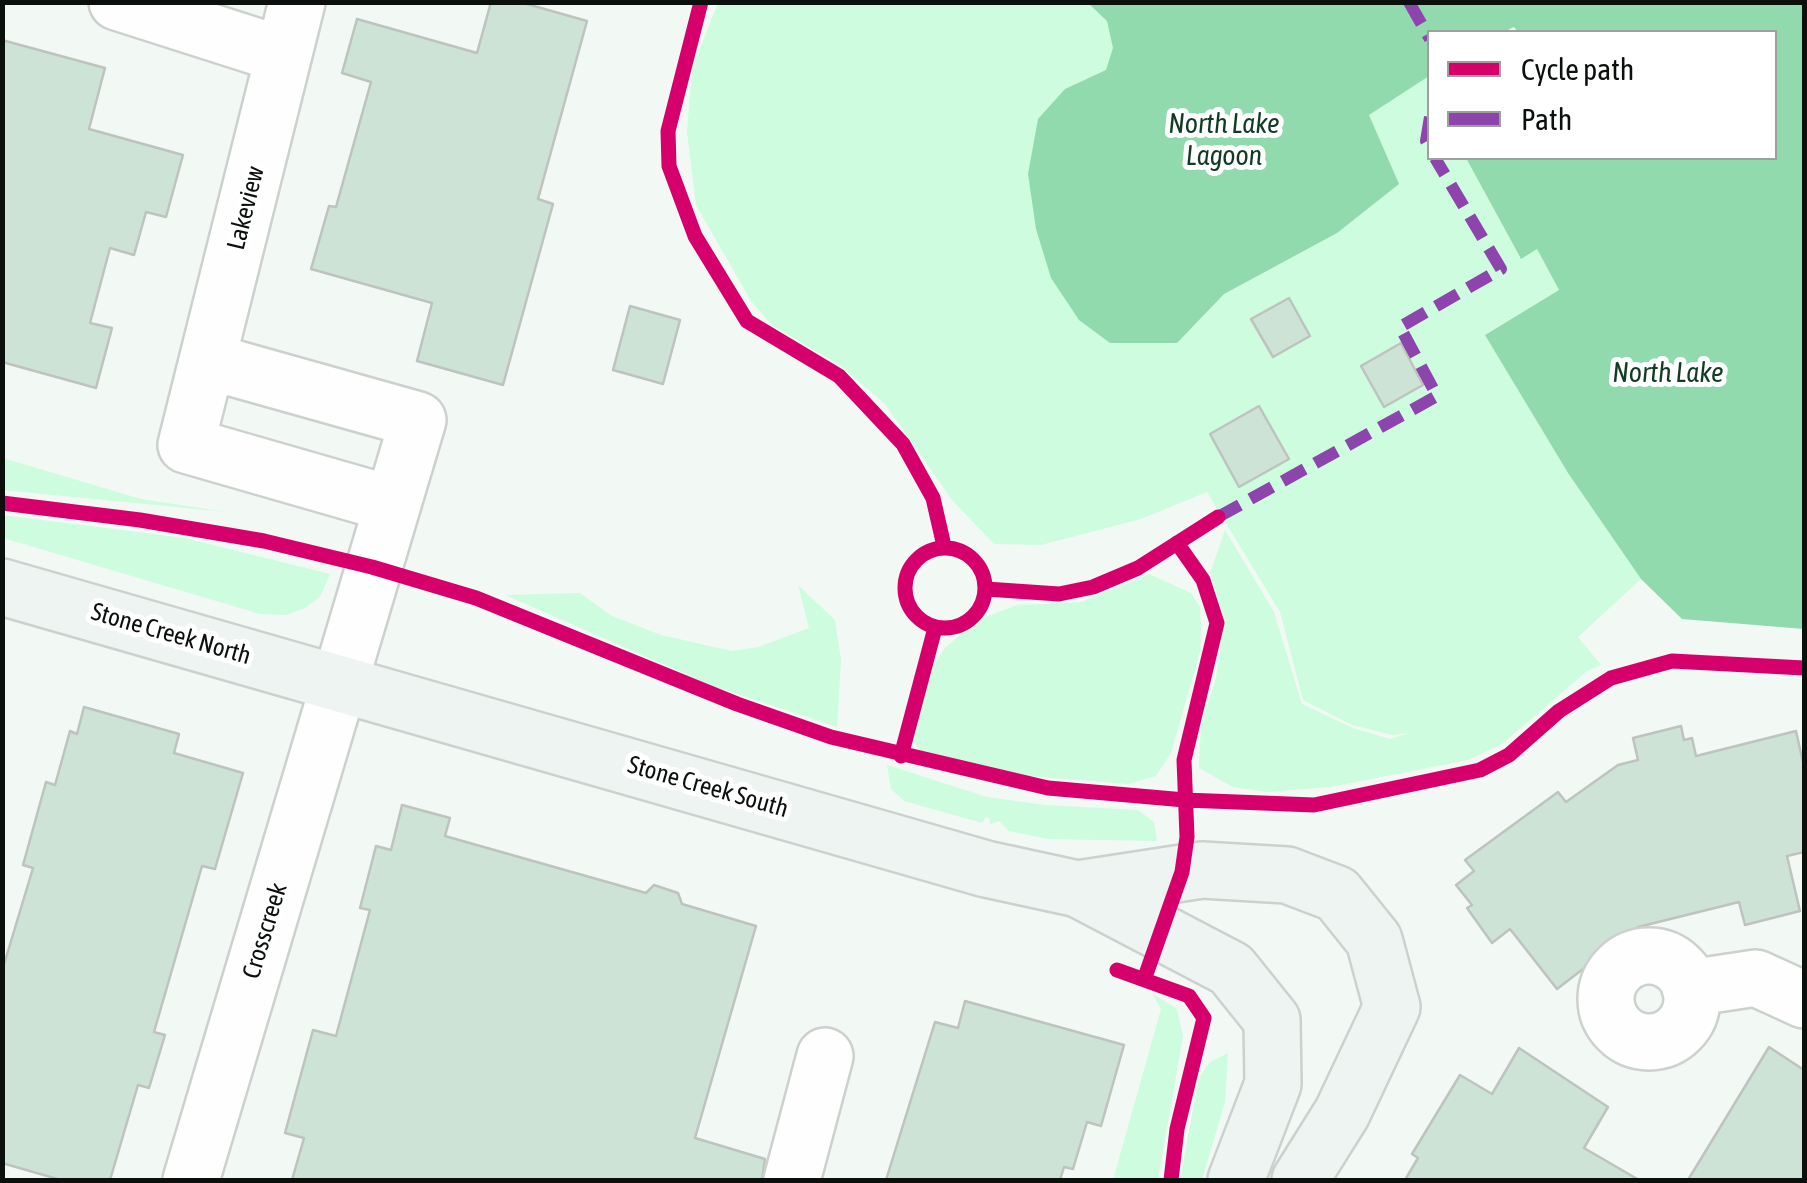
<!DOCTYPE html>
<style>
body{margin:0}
#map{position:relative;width:1807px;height:1183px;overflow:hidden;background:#f2f9f4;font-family:"Asap Condensed",sans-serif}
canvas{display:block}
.frame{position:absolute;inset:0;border:5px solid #0c100d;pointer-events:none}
.legend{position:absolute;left:1427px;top:30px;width:350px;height:130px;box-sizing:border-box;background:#fff;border:2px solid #9e9f9e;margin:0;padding:12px 18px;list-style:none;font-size:30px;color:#0c100d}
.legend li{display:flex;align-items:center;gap:20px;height:50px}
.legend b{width:50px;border:2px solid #9e9f9e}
</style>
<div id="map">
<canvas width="1807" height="1183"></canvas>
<div class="frame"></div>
<ul class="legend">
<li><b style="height:12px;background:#d6006c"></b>Cycle path</li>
<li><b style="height:12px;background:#8e44ad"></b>Path</li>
</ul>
</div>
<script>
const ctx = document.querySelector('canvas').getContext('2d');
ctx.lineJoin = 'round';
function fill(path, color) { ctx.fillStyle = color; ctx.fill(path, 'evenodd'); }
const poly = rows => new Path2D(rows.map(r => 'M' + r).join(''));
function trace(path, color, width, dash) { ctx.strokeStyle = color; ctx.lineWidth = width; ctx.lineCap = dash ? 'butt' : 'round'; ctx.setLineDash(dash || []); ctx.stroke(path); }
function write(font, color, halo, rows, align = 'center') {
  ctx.font = font + ' "Asap Condensed",sans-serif'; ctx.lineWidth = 10; ctx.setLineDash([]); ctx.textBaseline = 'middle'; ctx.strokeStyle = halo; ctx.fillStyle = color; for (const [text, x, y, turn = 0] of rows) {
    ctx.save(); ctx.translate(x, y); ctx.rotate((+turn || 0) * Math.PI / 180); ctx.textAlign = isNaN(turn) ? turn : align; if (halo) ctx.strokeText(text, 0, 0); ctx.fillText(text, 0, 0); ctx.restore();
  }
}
const green = poly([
 [718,3,1392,3,1429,72,1430,158,1466,158,1520,258,1537,249,1559,290,1486,334,1568,473,1641,579,1578,637,1601,665,1587,671,1502,744,1468,760,1331,787,1266,792,1233,787,1199,768,1201,724,1216,678,1224,618,1210,573,1225,530,1274,612,1302,704,1353,728,1390,739,1408,733,1392,735,1352,725,1303,700,1280,612,1207,492,1141,519,1041,545,994,544,952,500,885,404,838,364,773,326,751,301,696,205,687,132,692,68],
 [3,458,141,499,226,512,3,490],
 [2,515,185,538,330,574,320,597,305,608,286,615,260,614,3,538],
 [1149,574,1191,593,1200,607,1201,628,1200,652,1171,753,1156,776,1128,784,1027,776,921,752,912,740,933,666,945,648,977,620,1018,605,1081,602],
 [798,585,835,620,841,660,837,727,713,686,505,595,580,593,612,616,661,635,732,651,758,647,809,628],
 [887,765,987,797,1045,805,1138,810,1154,822,1157,841,1048,839,1009,831,999,821,989,825,990,819,986,817,982,823,904,801,891,789],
 [1152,993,1177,1009,1183,1036,1158,1180,1113,1180,1161,1009],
 [1228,1053,1225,1102,1202,1180,1180,1180,1199,1077,1210,1062]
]);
const water = poly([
 [1088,3,1804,3,1804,629,1682,619,1641,579,1568,473,1485,335,1559,290,1537,249,1521,259,1466,158,1774,158,1774,32,1518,32,1514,27,1504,32,1430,32,1429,76,1369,115,1399,184,1337,233,1224,294,1177,343,1110,343,1079,320,1051,278,1036,229,1028,174,1038,119,1065,89,1106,70,1113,48,1107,21]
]);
const building = poly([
 [491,2,520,2,587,21,538,199,553,204,503,385,417,361,432,303,311,269,329,206,336,207,371,82,342,73,357,19,477,53,491,2],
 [2,40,105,68,89,129,183,155,166,217,146,212,134,255,110,248,90,323,112,328,96,388,2,362,2,40],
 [1289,298,1310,336,1273,357,1251,319,1289,298],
 [630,306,680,320,663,384,613,370,630,306],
 [1401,343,1423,385,1384,407,1361,366,1401,343],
 [1259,406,1289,459,1239,487,1210,434,1259,406],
 [84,707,179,734,174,753,243,773,215,869,202,866,154,1032,165,1035,149,1088,138,1085,110,1180,61,1180,2,1163,2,971,33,868,23,865,46,782,55,785,70,731,77,734,84,707],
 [1681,726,1684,740,1692,738,1696,756,1796,731,1804,767,1804,852,1787,856,1800,911,1745,925,1739,902,1638,927,1557,989,1510,929,1492,943,1467,908,1472,905,1456,885,1474,871,1465,860,1558,792,1566,802,1618,765,1638,760,1633,738,1681,726],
 [402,805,450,818,445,836,646,893,654,885,678,893,682,904,756,926,695,1138,765,1159,762,1180,292,1180,304,1138,285,1133,313,1030,336,1036,370,910,360,908,376,846,391,850,402,805],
 [965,1001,1124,1045,1101,1126,1087,1122,1073,1169,1064,1167,1060,1180,886,1180,935,1022,958,1028,965,1001],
 [1769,1047,1804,1070,1804,1180,1688,1180,1769,1047],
 [1519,1048,1608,1107,1584,1148,1639,1180,1405,1180,1418,1158,1412,1154,1460,1075,1492,1094,1519,1048]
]);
const street = poly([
 [117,2,283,55],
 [297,2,186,445,391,504],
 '1606 999a43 43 0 1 1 86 0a43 43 0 1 1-86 0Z',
 [1690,988,1756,978,1804,1000],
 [191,1180,418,420,208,361],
 [792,1180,825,1056]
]);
const secondary = poly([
 [2,587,986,869,1078,889,1231,969,1272,1020,1273,1084,1236,1180],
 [1078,889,1202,870,1287,875,1337,894,1374,940,1392,1007,1342,1113,1300,1180]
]);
const quiet = poly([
 [1409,2,1430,39],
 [1430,117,1426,141,1430,148],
 [1218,517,1437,396,1400,327,1501,269,1435,158]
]);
const cycleway = poly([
 [701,2,668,131,669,166,695,236,747,321,839,376,903,444,933,498,944,546],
 [2,503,140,520,264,541,372,567,476,598,737,704,831,737,1048,788,1185,800,1314,805,1480,770,1509,755,1559,711,1611,678,1672,661,1804,668],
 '905 588a40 40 0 1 1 80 0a40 40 0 1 1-80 0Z',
 [986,589,1059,594,1093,587,1138,568,1218,517],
 [901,756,935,628],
 [1117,970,1189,996,1204,1018,1177,1129,1171,1180],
 [1145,977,1182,872,1187,837,1184,760,1217,623,1203,580,1177,543]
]);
const streetNames = [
 ["Lakeview",246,208,-76],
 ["Stone Creek North",171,634,16],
 ["Stone Creek South",708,787,16],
 ["Crosscreek",265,931,-73]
];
const waterNames = [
 ["North Lake",1224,124],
 ["Lagoon",1224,156],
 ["North Lake",1668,373]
];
fill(green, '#cdfcde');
fill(water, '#90daae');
fill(building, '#cce3d5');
trace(building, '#bec3bf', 2.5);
trace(street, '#ccd1ce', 60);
trace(secondary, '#ccd1ce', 60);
trace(street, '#fdfefd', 55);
trace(secondary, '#edf4f1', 55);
trace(quiet, '#8e44ad', 12, [25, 12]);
trace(cycleway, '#d6006c', 15);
write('25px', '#0c100d', '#fff', streetNames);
write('italic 28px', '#113c24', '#fff', waterNames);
</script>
